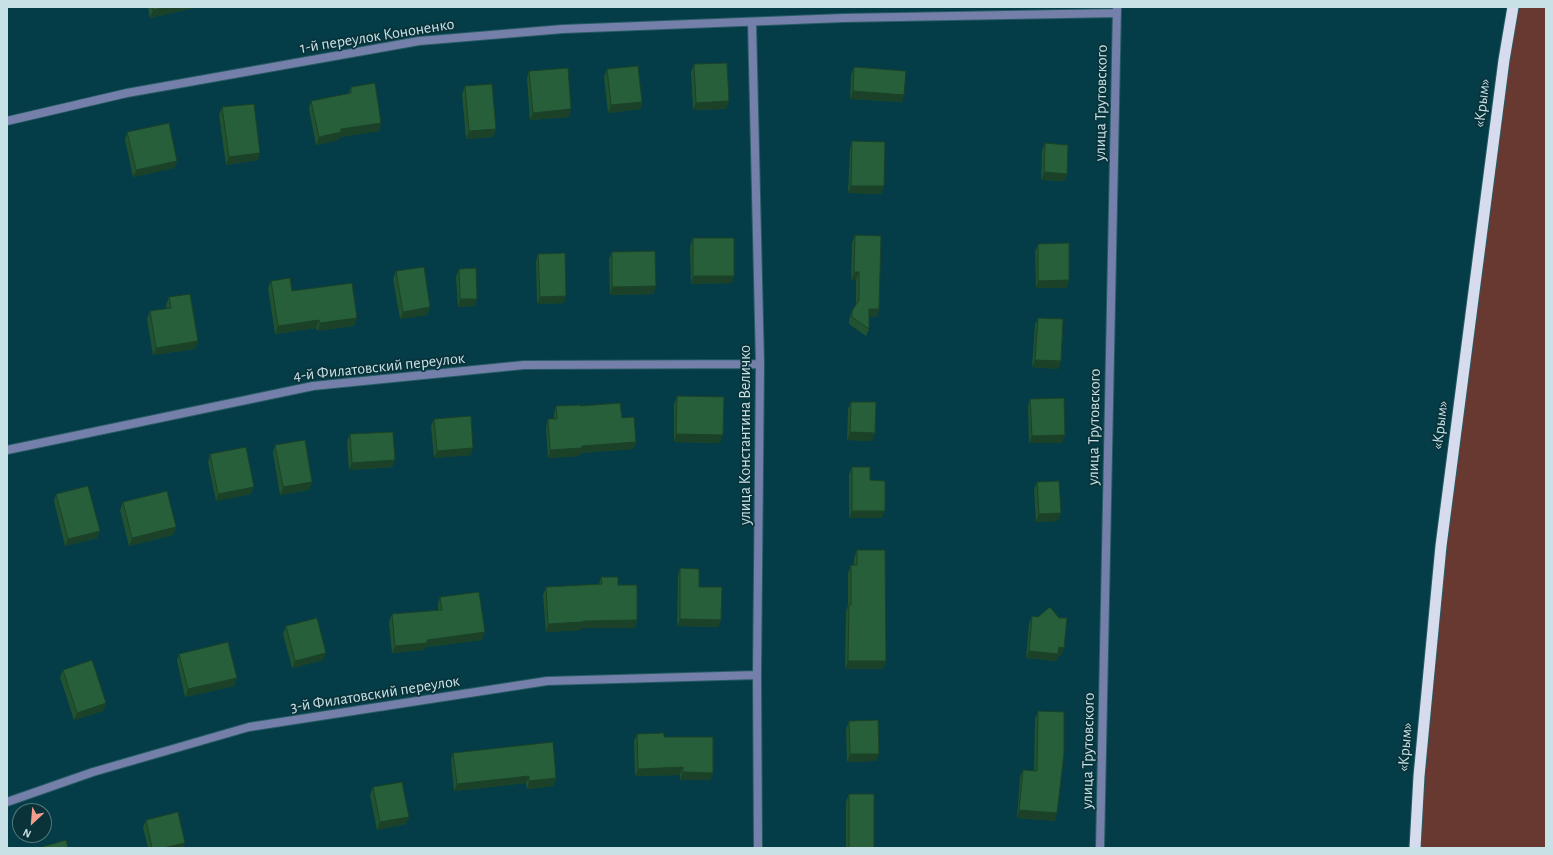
<!DOCTYPE html>
<meta charset="utf-8">
<style>
body{margin:0}
#map{position:relative;width:1553px;height:855px;overflow:hidden;background:#043d47;font-family:"Alegreya Sans",sans-serif}
canvas{display:block}
.frame{position:absolute;inset:0;border:8px solid #c8e1e7;pointer-events:none}
.north{position:absolute;left:12px;top:803px;width:40px;height:40px;box-sizing:border-box;background:#093239;border:1px solid #55787f;border-radius:50%;rotate:206deg;font-size:11px;font-weight:700;line-height:16px;text-align:center;color:#c8e1e7}
.north::after{content:'';display:block;margin:auto;width:14px;height:18px;background:#f49d8c;clip-path:polygon(50% 0,100% 100%,50% 72%,0 100%)}
</style>
<div id="map">
<canvas width="1553" height="855"></canvas>
<div class="frame"></div>
<div class="north">N</div>
</div>
<script>
const ctx = document.querySelector('canvas').getContext('2d');
ctx.lineJoin = 'round';
function fill(path, color) { ctx.fillStyle = color; ctx.fill(path, 'evenodd'); }
const poly = rows => new Path2D(rows.map(r => 'M' + r).join(''));
function trace(path, color, width, dash) { ctx.strokeStyle = color; ctx.lineWidth = width; ctx.lineCap = dash ? 'butt' : 'round'; ctx.setLineDash(dash || []); ctx.stroke(path); }
function write(font, color, halo, rows, align = 'center') {
  ctx.font = font + ' "Alegreya Sans",sans-serif'; ctx.lineWidth = 3.5; ctx.setLineDash([]); ctx.textBaseline = 'middle'; ctx.strokeStyle = halo; ctx.fillStyle = color; for (const [text, x, y, turn = 0] of rows) {
    ctx.save(); ctx.translate(x, y); ctx.rotate((+turn || 0) * Math.PI / 180); ctx.textAlign = isNaN(turn) ? turn : align; if (halo) ctx.strokeText(text, 0, 0); ctx.fillText(text, 0, 0); ctx.restore();
  }
}
const green = poly([
 [1513,7,1546,7,1546,848,1415,848,1441,546]
]);
const minor = poly([
 [752,23,760,364,757,675,758,848],
 [7,121,127,93,419,41,563,29,843,18,1117,13],
 [7,450,313,386,524,365,760,364],
 [7,802,93,772,249,727,547,681,757,675],
 [1100,848,1117,7]
]);
const trunk = poly([
 [1415,848,1419,776,1441,546,1504,60,1513,7]
]);
const wall = poly([
 [148,7,194,7,193,8,150,18],
 [694,64,729,101,726,109,693,110,691,72],
 [854,67,902,102,850,99,851,75],
 [607,69,642,102,640,109,608,113,604,77],
 [529,71,569,117,530,120,527,79],
 [465,86,496,129,493,137,466,139,462,94],
 [351,87,381,123,379,131,340,137,338,140,316,145,309,109,311,101,348,94],
 [222,107,258,160,226,165,219,115],
 [127,132,177,161,174,168,133,177,125,140],
 [852,141,884,186,881,194,848,193,850,149],
 [1045,143,1067,174,1064,181,1041,180,1042,151],
 [855,235,879,309,877,317,869,317,869,329,866,336,849,324,849,319,852,311,856,304,856,280,851,280,852,243],
 [693,238,732,283,691,284,690,246],
 [1038,244,1067,288,1036,288,1035,252],
 [612,252,656,286,653,294,610,295,609,259],
 [538,254,564,303,537,304,536,261],
 [459,269,477,299,474,306,458,307,456,277],
 [396,271,430,307,427,315,400,319,393,279],
 [271,281,292,291,357,318,354,326,317,331,316,328,275,334,268,288],
 [169,297,198,341,195,349,153,355,147,319,150,311,167,309,166,305],
 [1038,318,1061,361,1058,369,1032,367,1035,325],
 [677,396,720,443,674,442,674,404],
 [1030,399,1062,443,1029,443,1028,406],
 [851,402,872,441,847,440,848,409],
 [556,406,580,406,622,418,636,442,633,449,580,453,579,456,548,458,546,427,548,419,554,419,554,414],
 [434,419,471,455,434,458,431,426],
 [350,434,395,460,392,467,349,470,347,442],
 [275,445,309,490,280,495,273,453],
 [210,454,251,494,216,501,208,462],
 [852,467,870,480,882,518,849,518,849,475],
 [1037,482,1058,521,1036,522,1034,489],
 [56,494,100,531,97,538,65,546,54,501],
 [123,502,176,527,173,535,129,546,120,510],
 [857,550,886,661,883,669,845,669,846,612,848,605,848,573,851,565,854,565,854,558],
 [680,568,699,587,721,620,718,627,677,626,678,576],
 [601,577,618,585,635,628,581,628,581,630,546,632,543,595,546,587,599,584],
 [440,597,482,640,426,647,424,650,392,653,389,622,392,614,438,610,438,604],
 [1032,616,1061,656,1058,655,1056,661,1026,658,1029,624],
 [286,626,323,660,292,668,283,634],
 [179,654,237,678,234,686,185,697,177,661],
 [63,670,106,703,103,711,74,720,60,677],
 [1038,711,1055,821,1017,818,1020,777,1023,770,1034,771,1035,719],
 [849,721,879,754,876,761,847,762,846,729],
 [637,734,664,737,713,773,710,780,680,780,680,775,635,776,634,741],
 [453,753,556,778,553,786,527,789,526,783,454,791,451,760],
 [373,787,406,824,377,830,370,795],
 [849,794,874,848,846,848,846,802],
 [146,820,185,843,183,848,148,848,143,827]
]);
const shadedWall = poly([
 [167,7,194,7,193,8,150,18,153,10],
 [853,91,904,95,902,102,850,99],
 [729,101,726,109,693,110,696,103],
 [642,102,640,109,608,113,611,105],
 [571,109,569,117,530,120,533,113],
 [381,123,379,131,340,137,338,140,316,145,319,137,341,129],
 [496,129,493,137,466,139,469,131],
 [260,153,258,160,226,165,229,157],
 [177,161,174,168,133,177,136,170],
 [1044,172,1067,174,1064,181,1041,180],
 [851,186,884,186,881,194,848,193],
 [854,272,859,272,856,280,851,280],
 [693,276,734,276,732,283,691,284],
 [1069,280,1067,288,1036,288,1038,281],
 [656,286,653,294,610,295,612,287],
 [566,296,564,303,537,304,540,297],
 [460,299,477,299,474,306,458,307],
 [430,307,427,315,400,319,403,312],
 [869,309,879,309,877,317,866,317],
 [357,318,354,326,317,331,320,323],
 [319,320,316,328,275,334,278,326],
 [198,341,195,349,153,355,156,348],
 [1035,360,1061,361,1058,369,1032,367],
 [850,432,875,433,872,441,847,440],
 [676,434,723,435,720,443,674,442],
 [1065,435,1062,443,1029,443,1032,436],
 [636,442,633,449,580,453,579,456,548,458,550,450,582,446],
 [473,448,471,455,434,458,437,451],
 [395,460,392,467,349,470,352,463],
 [312,482,309,490,280,495,283,487],
 [254,487,251,494,216,501,218,494],
 [852,511,885,511,882,518,849,518],
 [1061,513,1058,521,1036,522,1039,514],
 [176,527,173,535,129,546,132,538],
 [100,531,97,538,65,546,68,539],
 [680,619,721,620,718,627,677,626],
 [637,620,635,628,581,628,581,630,546,632,548,624,583,621],
 [485,632,482,640,426,647,424,650,392,653,395,646,427,640],
 [1059,647,1064,648,1061,656,1058,655,1056,661,1026,658,1029,651],
 [326,653,323,660,292,668,295,661],
 [848,661,886,661,883,669,845,669],
 [237,678,234,686,185,697,188,689],
 [106,703,103,711,74,720,77,713],
 [850,754,879,754,876,761,847,762],
 [683,767,680,775,635,776,638,769],
 [683,772,713,773,710,780,680,780],
 [529,776,526,783,454,791,457,784],
 [556,778,553,786,527,789,529,781],
 [1019,810,1057,813,1055,821,1017,818],
 [409,817,406,824,377,830,380,822],
 [185,843,183,848,163,848]
]);
const building = poly([
 [152,7,167,7,153,10,152,7],
 [727,63,729,101,696,103,694,64,727,63],
 [638,66,642,102,611,105,607,69,638,66],
 [854,67,906,71,904,95,853,91,854,67],
 [568,68,571,109,533,113,529,71,568,68],
 [375,83,381,123,341,129,341,132,319,137,311,101,351,93,351,87,375,83],
 [492,84,496,129,469,131,465,86,492,84],
 [254,104,260,153,229,157,222,107,254,104],
 [169,123,177,161,136,170,127,132,169,123],
 [852,141,885,142,884,186,851,186,852,141],
 [1045,143,1068,145,1067,174,1044,172,1045,143],
 [855,235,881,236,879,309,869,309,869,329,852,317,852,311,859,300,859,272,854,272,855,235],
 [693,238,734,238,734,276,693,276,693,238],
 [1069,243,1069,280,1038,281,1038,244,1069,243],
 [655,251,656,286,612,287,612,252,655,251],
 [565,253,566,296,540,297,538,254,565,253],
 [424,267,430,307,403,312,396,271,424,267],
 [476,268,477,299,460,299,459,269,476,268],
 [290,278,292,291,352,283,357,318,320,323,319,320,278,326,271,281,290,278],
 [190,294,198,341,156,348,150,311,171,308,169,297,190,294],
 [1038,318,1063,319,1061,361,1035,360,1038,318],
 [677,396,724,397,723,435,676,434,677,396],
 [1064,398,1065,435,1032,436,1030,399,1064,398],
 [851,402,876,402,875,433,850,432,851,402],
 [620,403,622,418,634,417,636,442,582,446,582,448,550,450,548,419,557,419,556,406,580,405,580,406,620,403],
 [471,416,473,448,437,451,434,419,471,416],
 [393,432,395,460,352,463,350,434,393,432],
 [305,440,312,482,283,487,275,445,305,440],
 [246,447,254,487,218,494,210,454,246,447],
 [852,467,870,467,870,480,885,481,885,511,852,511,852,467],
 [1059,481,1061,513,1039,514,1037,482,1059,481],
 [88,486,100,531,68,539,56,494,88,486],
 [167,491,176,527,132,538,123,502,167,491],
 [857,550,885,550,886,661,848,661,849,605,851,605,851,565,857,565,857,550],
 [680,568,699,569,699,587,722,587,721,620,680,619,680,568],
 [601,577,618,577,618,585,637,585,637,620,583,621,583,622,548,624,546,587,602,584,601,577],
 [479,592,485,632,427,640,427,643,395,646,392,614,442,610,440,597,479,592],
 [1050,607,1059,618,1067,618,1064,648,1059,647,1058,654,1029,651,1032,616,1038,617,1050,607],
 [317,618,326,653,295,661,286,626,317,618],
 [228,642,237,678,188,689,179,654,228,642],
 [92,660,106,703,77,713,63,670,92,660],
 [1038,711,1064,712,1064,753,1057,813,1019,810,1023,770,1037,771,1038,711],
 [878,720,879,754,850,754,849,721,878,720],
 [664,733,664,737,713,737,713,773,683,772,683,767,638,769,637,734,664,733],
 [553,742,556,778,529,781,529,776,457,784,453,753,553,742],
 [402,782,409,817,380,822,373,787,402,782],
 [849,794,874,794,874,848,849,848,849,794],
 [178,812,185,843,163,848,152,848,146,820,178,812],
 [66,840,68,848,38,848,66,840]
]);
const streetNames = [
 ["1-й переулок Кононенко",377,36,-9],
 ["улица Трутовского",1101,103,-89],
 ["«Крым»",1482,103,-83],
 ["4-й Филатовский переулок",379,367,-6],
 ["«Крым»",1440,425,-83],
 ["улица Трутовского",1094,427,-89],
 ["улица Константина Величко",745,435,-90],
 ["3-й Филатовский переулок",375,694,-9],
 ["«Крым»",1405,747,-85],
 ["улица Трутовского",1088,751,-89]
];
fill(green, '#673930');
trace(minor, '#275b64', 10);
trace(trunk, '#275b64', 13);
trace(minor, '#7480aa', 8);
trace(trunk, '#d6dced', 11);
fill(wall, '#215231');
fill(shadedWall, '#1b4228');
fill(building, '#265f39');
trace(building, '#1b4228', 1);
write('16px', '#c8e1e7', '#093239', streetNames);
</script>
